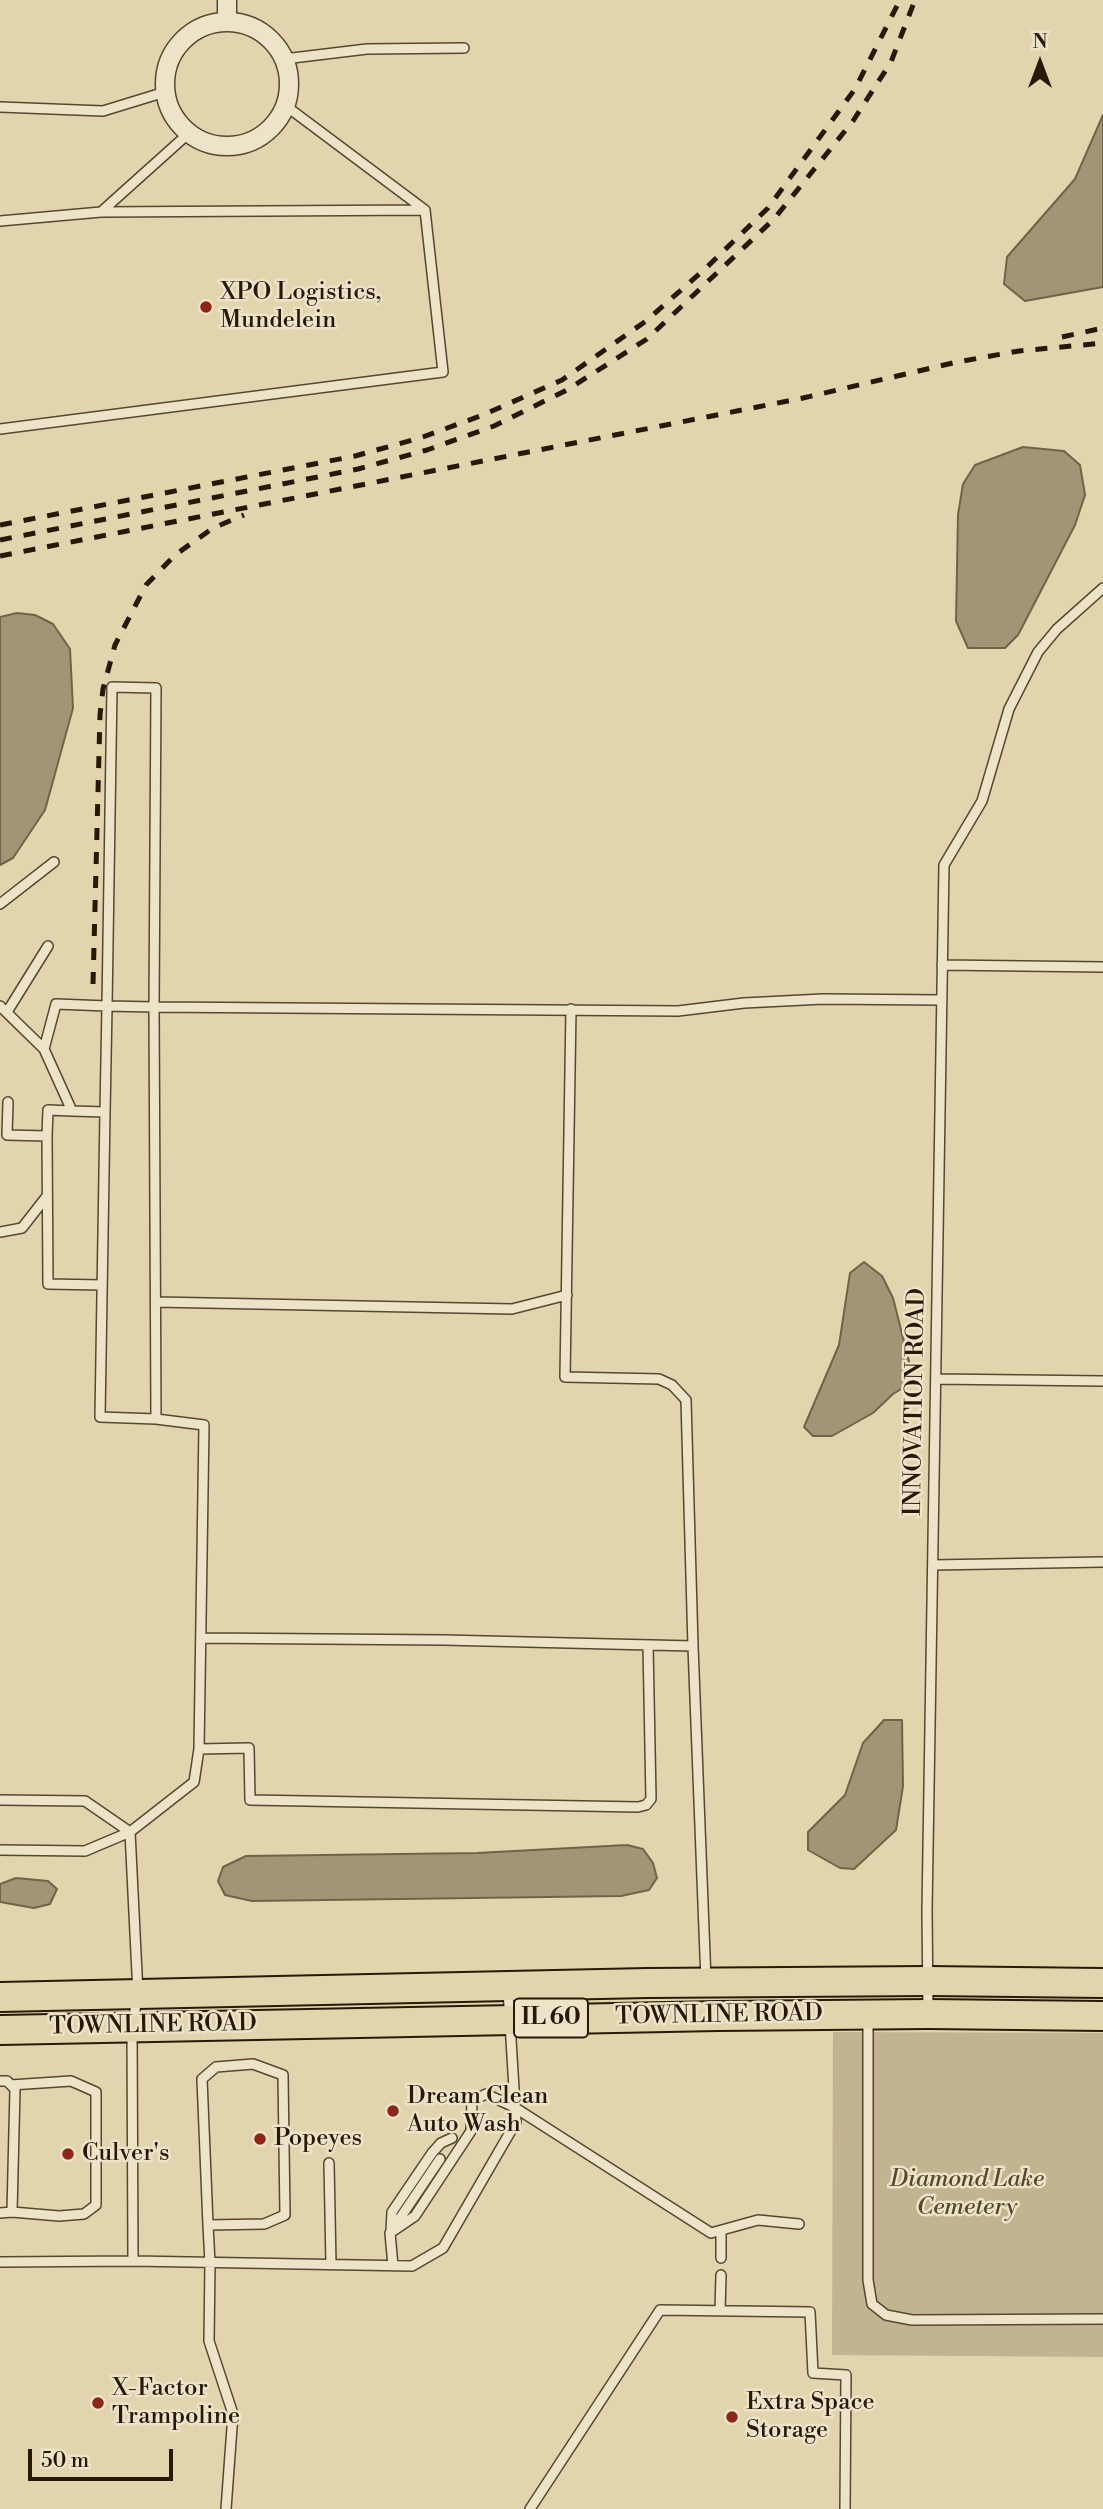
<!DOCTYPE html>
<style>
body{margin:0}
#map{position:relative;width:1103px;height:2509px;overflow:hidden;background:#e2d4ac;font-family:"Libre Bodoni",serif}
canvas{display:block}
.north{position:absolute;left:1005px;top:28px;width:70px;height:70px;-webkit-text-stroke:5px #ece3c9;paint-order:stroke;rotate:0deg;font-size:19px;font-weight:700;line-height:28px;text-align:center;color:#271906}
.north::after{content:'';display:block;margin:auto;width:24px;height:32px;background:#271906;clip-path:polygon(50% 0,100% 100%,50% 72%,0 100%)}
.scale{position:absolute;left:28px;top:2449px;width:145px;height:32px;box-sizing:border-box;border:4px solid #271906;border-top:0;padding-left:9px;font-size:21px;line-height:24px;white-space:nowrap;color:#271906;-webkit-text-stroke:5px #ece3c9;paint-order:stroke}
</style>
<div id="map">
<canvas width="1103" height="2509"></canvas>
<div class="north">N</div>
<div class="scale">50 m</div>
</div>
<script>
const ctx = document.querySelector('canvas').getContext('2d');
ctx.lineJoin = 'round';
function fill(path, color) { ctx.fillStyle = color; ctx.fill(path, 'evenodd'); }
const poly = rows => new Path2D(rows.map(r => 'M' + r).join(''));
function trace(path, color, width, dash) { ctx.strokeStyle = color; ctx.lineWidth = width; ctx.lineCap = dash ? 'butt' : 'round'; ctx.setLineDash(dash || []); ctx.stroke(path); }
function write(font, color, halo, rows, align = 'center') {
  ctx.font = font + ' "Libre Bodoni",serif'; ctx.lineWidth = 5; ctx.setLineDash([]); ctx.textBaseline = 'middle'; ctx.strokeStyle = halo; ctx.fillStyle = color; for (const [text, x, y, turn = 0] of rows) {
    ctx.save(); ctx.translate(x, y); ctx.rotate((+turn || 0) * Math.PI / 180); ctx.textAlign = isNaN(turn) ? turn : align; if (halo) ctx.strokeText(text, 0, 0); ctx.fillText(text, 0, 0); ctx.restore();
  }
}
const green = poly([
 [833,2032,1103,2033,1103,2357,832,2355]
]);
const water = poly([
 [1103,115,1103,287,1025,301,1004,284,1007,257,1075,179,1103,115],
 [1023,447,1064,451,1080,465,1085,495,1075,525,1018,635,1005,648,968,648,956,621,958,515,963,484,975,465,1023,447],
 [17,613,35,615,53,624,70,649,73,708,45,810,13,858,0,865,0,617,17,613],
 [864,1262,882,1276,893,1298,914,1381,893,1394,873,1413,832,1436,813,1436,804,1427,839,1345,850,1273,864,1262],
 [884,1720,902,1720,903,1786,896,1830,854,1869,840,1868,808,1850,808,1832,845,1795,863,1743,884,1720],
 [627,1845,643,1849,653,1863,657,1878,649,1890,621,1896,252,1901,225,1895,218,1881,223,1867,246,1856,477,1853,627,1845],
 [16,1878,48,1881,57,1889,50,1904,34,1908,0,1902,0,1884,16,1878]
]);
const service = poly([
 [284,59,367,49,464,48],
 [0,107,103,111,165,92],
 [101,212,425,210],
 [0,221,101,212,189,133],
 [0,429,443,372,425,210,286,106],
 [0,904,54,862],
 [942,965,1103,967],
 [0,1006,44,1049],
 [571,1009,565,1377,659,1379,672,1385,686,1400,693,1646],
 [7,1012,48,946],
 [8,1102,7,1135,47,1136,48,1110,72,1111],
 [105,1112,72,1111,44,1049,56,1004,107,1006,154,1007,156,688,112,687,107,1006,105,1112,100,1417,156,1419],
 [47,1136,48,1284,102,1285],
 [0,1232,22,1228,47,1196],
 [156,1302,512,1309,567,1295],
 [936,1379,1103,1381],
 [933,1565,1103,1562],
 [201,1638,444,1640,693,1646,706,1981],
 [199,1749,249,1748,250,1800,638,1807,646,1805,651,1799,648,1645],
 [0,1800,85,1801,130,1832],
 [130,1832,138,1994,132,2026,133,2261],
 [0,1850,85,1851,130,1832,194,1782,199,1749,204,1425,156,1419,154,1007,678,1011,744,1003,823,999,942,1000],
 [928,2012,927,1911,944,865,982,801,1009,709,1038,652,1057,629,1103,588],
 [868,2020,868,2280,872,2304,886,2315,912,2320,1103,2319],
 [0,2081,7,2081,15,2089,12,2212,0,2213],
 [11,2085,71,2081,96,2092,96,2205,84,2214,59,2216,12,2212],
 [329,2163,331,2265],
 [208,2225,264,2224,285,2215,283,2075,253,2064,216,2067,202,2079,208,2225,210,2263,209,2341,233,2414,226,2509],
 [391,2231,392,2212,432,2153,441,2143,452,2138],
 [721,2231,721,2258],
 [390,2233,415,2216,471,2131,472,2101,486,2094,514,2107,711,2233,758,2220,799,2224],
 [0,2262,133,2261,412,2266,443,2248,516,2122,508,1990],
 [393,2266,390,2233,440,2159],
 [720,2311,721,2275],
 [530,2509,660,2310,810,2312,813,2373,846,2375,845,2509]
]);
const minor = poly([
 [227,21,227,0],
 '165 84a62 62 0 1 1 124 0a62 62 0 1 1-124 0Z'
]);
const primary = poly([
 [0,1997,647,1983,928,1981,1103,1983],
 [0,2030,718,2016,928,2014,1103,2016]
]);
const rail = poly([
 [1062,337,1103,328],
 [0,525,355,456,420,438,483,415,562,380,646,321,706,268,768,208,855,89,900,0],
 [0,540,358,469,427,450,494,426,567,390,647,339,774,219,853,121,891,62,915,0],
 [0,556,803,398,957,362,1019,351,1103,343],
 [93,984,100,715,103,689,115,645,146,585,175,555,213,528,244,515]
]);
const markers = [
 [206,307,7,"#8f2418"],
 [393,2111,7,"#8f2418"],
 [260,2139,7,"#8f2418"],
 [68,2154,7,"#8f2418"],
 [98,2403,7,"#8f2418"],
 [732,2417,7,"#8f2418"]
];
const shields = [
 [551,2018,74]
];
const shieldNames = [
 ["IL 60",551,2018]
];
const poiNames = [
 ["XPO Logistics,",220,293],
 ["Mundelein",220,321],
 ["Dream Clean",407,2097],
 ["Auto Wash",407,2125],
 ["Popeyes",274,2139],
 ["Culver's",82,2154],
 ["X-Factor",112,2389],
 ["Trampoline",112,2417],
 ["Extra Space",746,2403],
 ["Storage",746,2431]
];
const streetNames = [
 ["INNOVATION ROAD",916,1402,-89],
 ["TOWNLINE ROAD",719,2016,-1],
 ["TOWNLINE ROAD",153,2026,-1]
];
const parkNames = [
 ["Diamond Lake",967,2180],
 ["Cemetery",967,2208]
];
fill(green, '#c2b490');
fill(water, '#a29474');
trace(water, '#716348', 2);
trace(service, '#564830', 12);
trace(minor, '#564830', 21);
trace(primary, '#271906', 32);
trace(service, '#ece3c9', 9);
trace(minor, '#ece3c9', 18);
trace(primary, '#e2d4ac', 28);
trace(rail, '#271906', 5, [12, 12]);
for (const [x, y, r, color] of markers) { const dot = new Path2D(); dot.arc(x, y, r, 0, 2 * Math.PI); ctx.fillStyle = color; ctx.fill(dot); trace(dot, '#ece3c9', 2.5); }
for (const [x, y, w] of shields) { const box = new Path2D(); box.roundRect(x - w / 2, y - 19.5, w, 39, 5); ctx.fillStyle = '#ece3c9'; ctx.fill(box); trace(box, '#271906', 2); }
write('bold 23px', '#271906', null, shieldNames);
write('24px', '#271906', '#ece3c9', poiNames, 'left');
write('24px', '#271906', '#ece3c9', streetNames);
write('italic 24px', '#56482f', '#ece3c9', parkNames);
</script>
